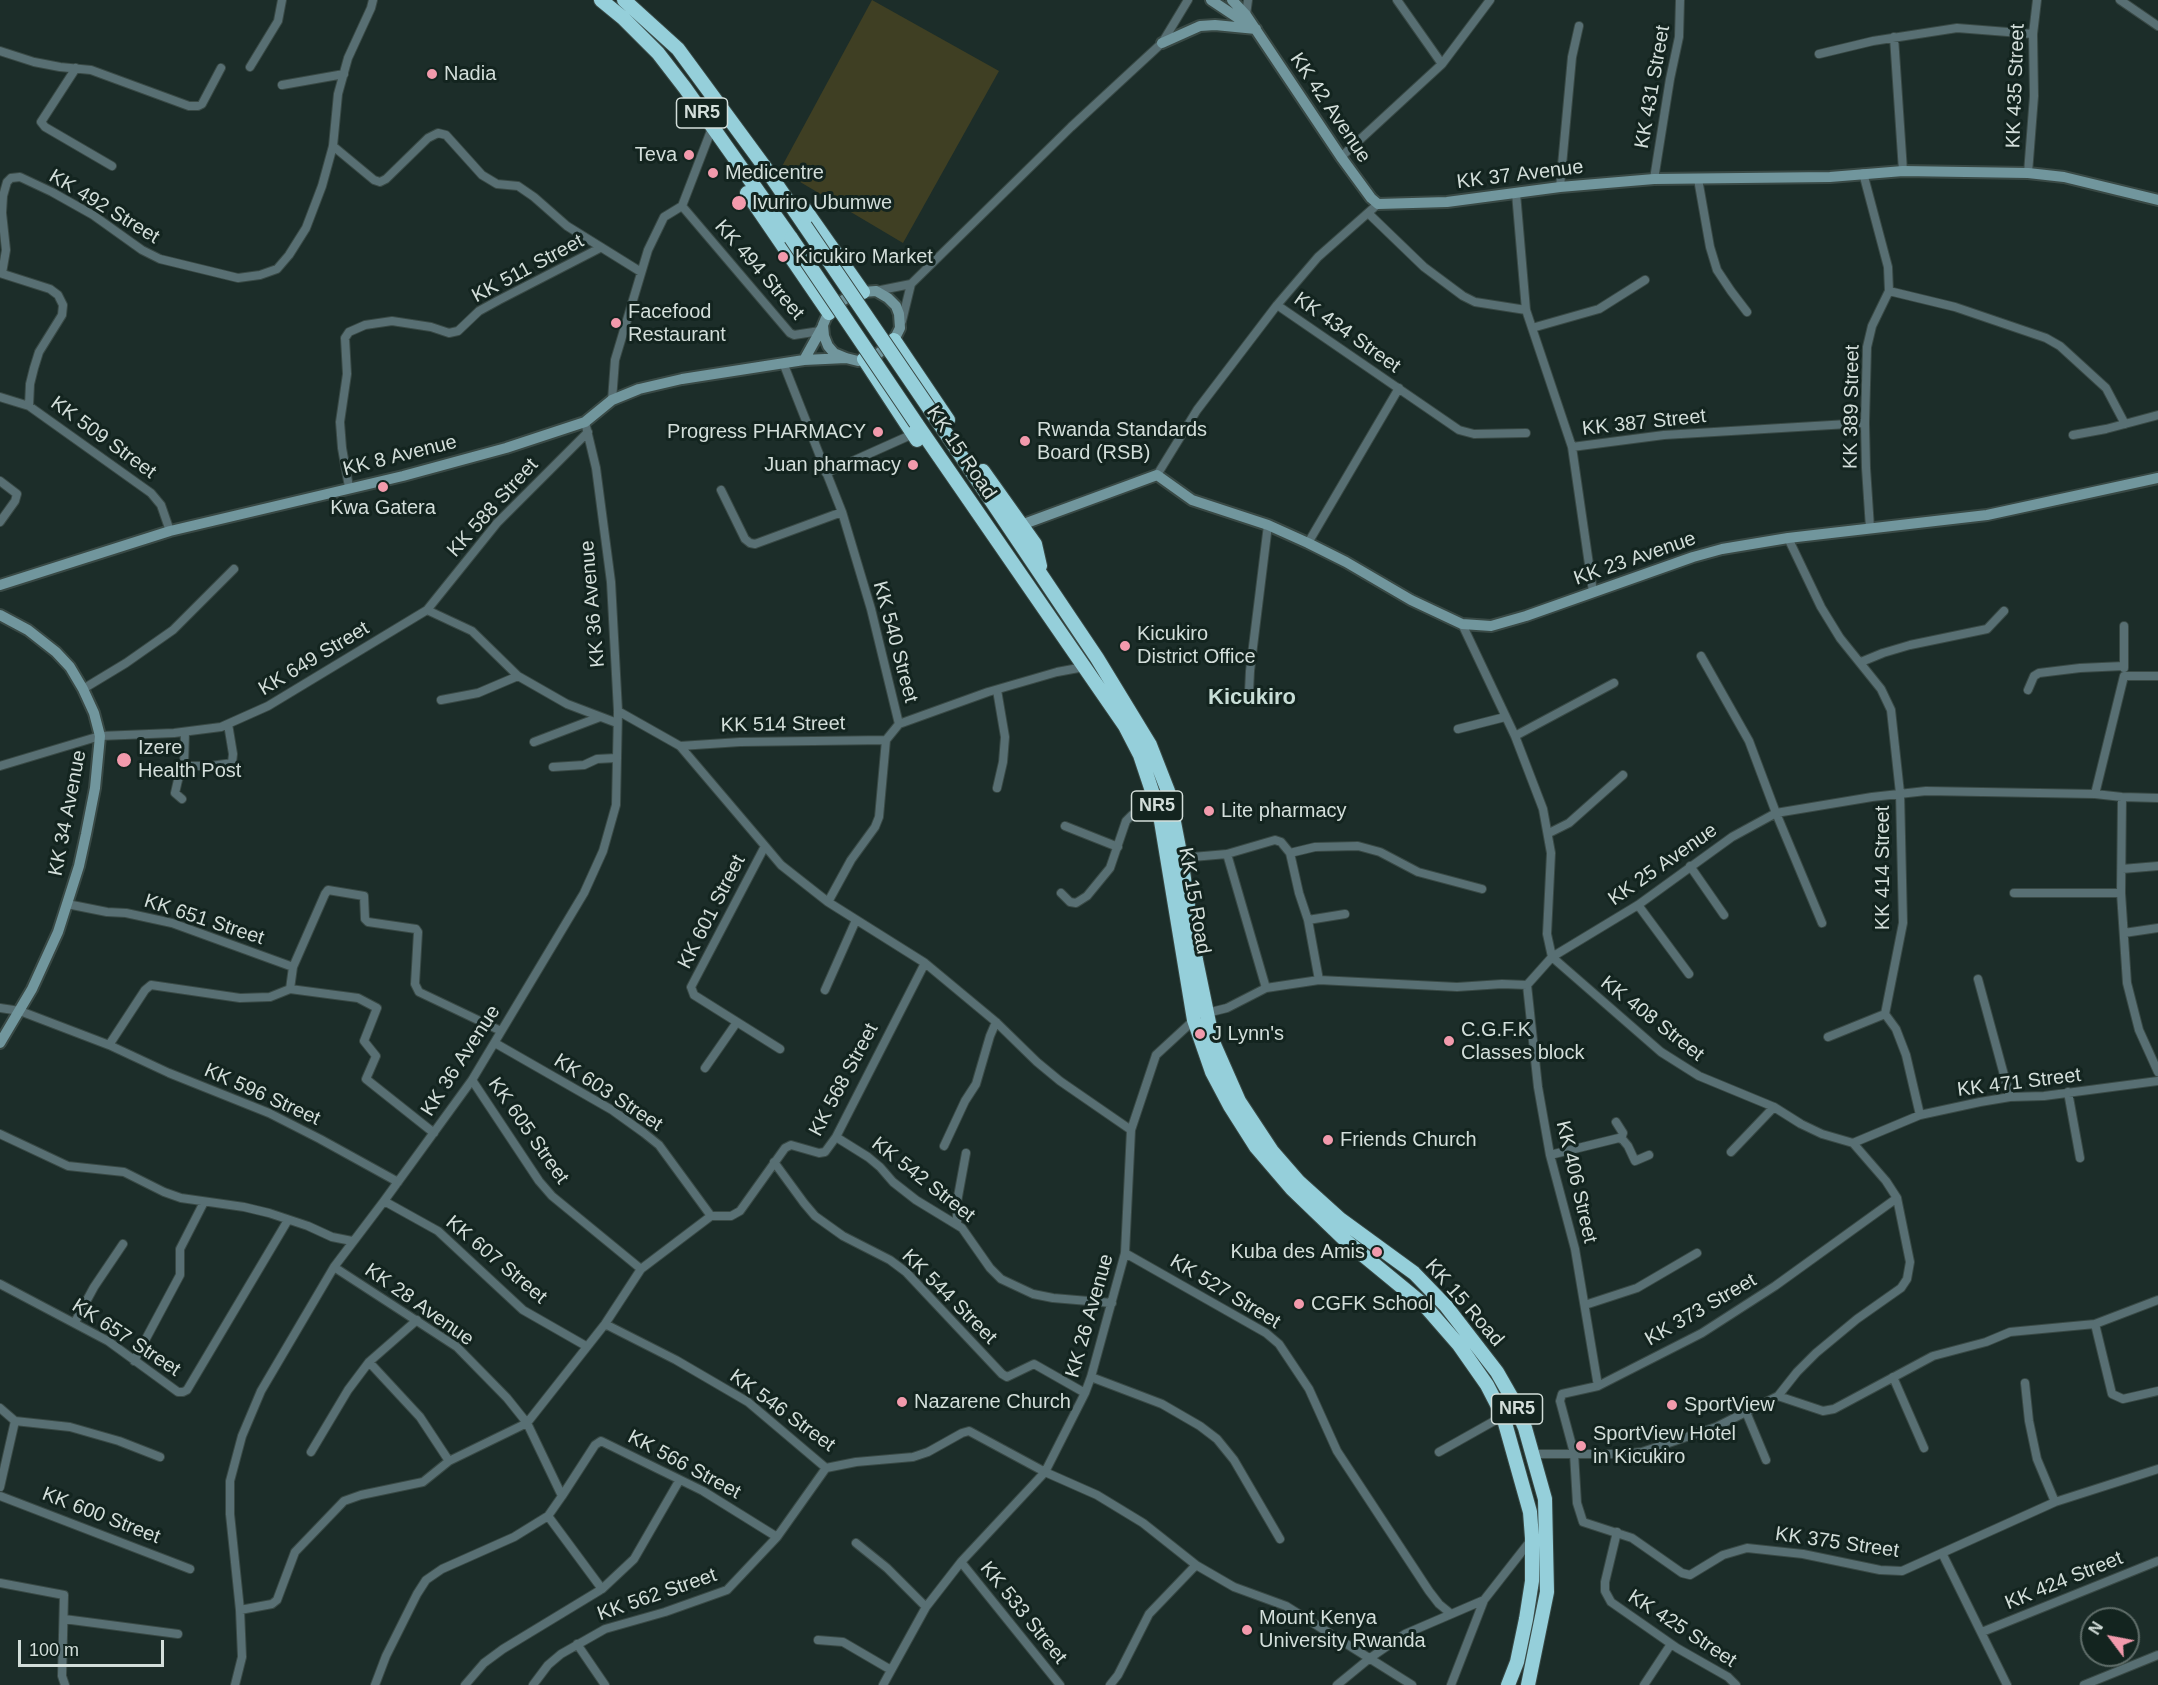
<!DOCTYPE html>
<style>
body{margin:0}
#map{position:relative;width:2158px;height:1685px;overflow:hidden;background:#1c2d29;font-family:Helvetica,sans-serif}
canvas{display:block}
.north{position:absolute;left:2080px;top:1607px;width:60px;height:60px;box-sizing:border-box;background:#13241f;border:2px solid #606e6a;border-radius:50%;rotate:302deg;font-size:16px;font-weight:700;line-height:24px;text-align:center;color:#d3deda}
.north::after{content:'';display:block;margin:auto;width:21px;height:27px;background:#f29aac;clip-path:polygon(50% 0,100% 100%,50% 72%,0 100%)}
.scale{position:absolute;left:18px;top:1640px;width:146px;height:27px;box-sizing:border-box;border:3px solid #d3deda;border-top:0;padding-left:8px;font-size:18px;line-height:21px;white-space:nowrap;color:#d3deda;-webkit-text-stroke:4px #13241f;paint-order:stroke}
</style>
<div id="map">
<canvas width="2158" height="1685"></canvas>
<div class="north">N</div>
<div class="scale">100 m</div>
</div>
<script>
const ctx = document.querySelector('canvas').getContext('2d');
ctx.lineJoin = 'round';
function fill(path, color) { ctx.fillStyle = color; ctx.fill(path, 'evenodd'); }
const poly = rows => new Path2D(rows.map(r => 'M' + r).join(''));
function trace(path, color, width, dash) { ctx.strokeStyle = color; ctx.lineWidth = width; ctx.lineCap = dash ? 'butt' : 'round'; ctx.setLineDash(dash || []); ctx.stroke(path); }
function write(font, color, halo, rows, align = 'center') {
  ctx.font = font + ' Helvetica,sans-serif'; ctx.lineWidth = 6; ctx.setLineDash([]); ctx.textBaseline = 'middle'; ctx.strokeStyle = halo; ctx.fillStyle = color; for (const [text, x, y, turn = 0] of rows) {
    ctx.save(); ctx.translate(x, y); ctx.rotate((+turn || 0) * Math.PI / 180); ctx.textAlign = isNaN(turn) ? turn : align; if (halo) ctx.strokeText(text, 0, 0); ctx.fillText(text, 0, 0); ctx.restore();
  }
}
const green = poly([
 [872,0,999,71,903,243,780,170]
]);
const street = poly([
 [1397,0,1442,64],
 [2120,0,2158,26],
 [1246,15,1248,0],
 [1894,37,1903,171],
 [0,51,34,62,60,67,91,70,189,106,198,106,202,104,221,68],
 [1819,54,1873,41,1957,28,2033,34],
 [250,67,278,21,282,0],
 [76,68,41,122,45,127,112,166],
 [282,85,344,74],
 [712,128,682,206,790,333,794,335,820,331],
 [333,146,374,180,380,182,386,179,428,138,438,133,446,135,482,175,497,184,518,186,534,197,567,226,641,272],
 [1341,157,1442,64,1490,0],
 [1863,173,1888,267,1889,291,1955,307,2046,338,2060,346,2106,388,2125,424],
 [2028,173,2034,96,2033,34,2037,0],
 [1654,179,1670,79,1679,37,1680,0],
 [1698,179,1710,247,1717,270,1731,291,1747,312],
 [1560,187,1572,57,1579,26],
 [1516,193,1526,310,1572,447],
 [1368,213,1424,267,1463,296,1475,302,1526,310],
 [0,273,50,289,58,295,63,305,62,315,39,352,34,368,30,384,29,406,151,493,161,505,170,531],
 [2,273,6,250,2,213,3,196,7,182,11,178,20,177,52,192,93,215,142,250,160,259,238,278,260,275,277,269,289,255,306,228,322,186,333,146,338,94,348,58,371,8,373,0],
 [876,291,911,284],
 [1277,305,1459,430,1474,434,1526,433],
 [902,321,911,284,1071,127,1162,43,1188,0],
 [1532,328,1599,309,1645,280],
 [784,365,842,512,871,609,899,724,886,740,879,817,875,827,851,860,828,902,925,963,996,1022,1037,1062,1060,1081,1131,1130],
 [0,397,29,406],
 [612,400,615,360,648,250,664,217,682,206],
 [2073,435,2106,429,2158,415],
 [826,473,913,434],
 [1157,475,1197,410,1277,305,1318,257,1378,204],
 [0,481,17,494,15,501,0,522],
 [349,487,342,448,340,422,347,374,345,338,349,332,365,325,392,321,431,327,449,333,458,331,479,311,499,300,600,248],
 [721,490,745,539,750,543,755,544,842,512],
 [1870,528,1866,468,1865,423,1867,347,1872,326,1889,291],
 [1788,538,1821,607,1840,638,1881,689,1891,710,1900,793,1903,923,1885,1014,1896,1029,1906,1055,1920,1115],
 [1308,543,1399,388],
 [1593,592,1572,447,1664,435,1865,423],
 [427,610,497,523,588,432],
 [1462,624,1515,736,1543,809,1551,853,1547,934,1552,957,1661,1052,1699,1076,1774,1107,1801,1124,1822,1134,1853,1143,1886,1181,1897,1198,1910,1262,1907,1279,1901,1288,1857,1319,1816,1353,1797,1372,1778,1396],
 [2124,626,2124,668],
 [1701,656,1749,741,1776,813,1822,923],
 [1861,662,1883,653,1910,645,1987,629,2004,611],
 [83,689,126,663,173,630,234,569],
 [997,690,1005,737,1003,762,997,788],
 [2028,690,2034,676,2039,673,2080,668,2124,666],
 [1249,692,1250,671,1268,525],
 [441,700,478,693,518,676,567,704,617,723],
 [618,711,680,746,765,846,691,987,694,995,737,1022,705,1068],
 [899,724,988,692,1057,672,1084,667],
 [1458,729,1505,717],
 [1515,736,1614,683],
 [534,742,600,717],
 [680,746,740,742,886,740],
 [0,766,100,736,174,733,221,727,268,706,427,610,472,631,518,676],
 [184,766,211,766,232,763,233,754,228,724],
 [553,767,584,765,597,759,616,758],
 [2095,794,2124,676,2158,676],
 [2122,797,2121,893,2127,983,2139,1030,2158,1072],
 [182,799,175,793,178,780,184,766,185,732],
 [1065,826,1118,847],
 [1549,833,1569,823,1623,775],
 [765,846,781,865,828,902],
 [1290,853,1315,847,1358,846,1380,852,1418,872,1482,889],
 [1227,854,1266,988],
 [1181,858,1227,854,1275,840,1281,842,1290,853,1299,893,1308,920,1319,980],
 [1690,866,1724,915],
 [2122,869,2158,866],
 [1061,893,1070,902,1076,903,1087,896,1110,868,1126,821,1132,815,1160,815],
 [2014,893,2121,893],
 [67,904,107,912,126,913,172,923,293,967],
 [1638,905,1689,974],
 [1308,920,1345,914],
 [2124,933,2158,928],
 [1978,979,2010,1097],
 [1527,985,1538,1087,1550,1155,1575,1249,1598,1386],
 [290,989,293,967,325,894,328,890,364,896,365,919,368,922,416,929,418,932,415,984,419,992,501,1031],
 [825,990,856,920],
 [0,1008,20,1011,109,1045,145,990,151,985,240,998,270,997,290,989,358,998,377,1008,364,1041,376,1056,366,1079,434,1133],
 [1207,1013,1227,1008,1266,988,1319,980,1457,987,1502,984,1527,985,1552,957,1638,905,1732,837,1776,813,1872,797,1926,791,2095,794,2122,797,2158,798],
 [737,1022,780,1049],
 [1828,1037,1885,1014],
 [495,1043,612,1110,644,1133,659,1145,711,1216],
 [109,1045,169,1073,269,1113,320,1139,398,1182],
 [472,1080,539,1181,552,1196,641,1269],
 [2068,1092,2080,1158],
 [1616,1122,1623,1133,1621,1139],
 [0,1134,68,1166,124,1172,164,1192,181,1198,244,1207,269,1213,308,1226,332,1237,352,1241],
 [836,1137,868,1157,880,1167,893,1182,916,1200,962,1228,990,1268,1001,1279,1033,1294,1053,1298,1112,1303],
 [1853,1143,1920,1115,1980,1102,2010,1097,2044,1096,2158,1081],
 [944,1146,965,1101,976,1084,990,1036,996,1022],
 [1731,1152,1774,1107],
 [1550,1155,1619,1138,1623,1140,1628,1146,1635,1161,1649,1155],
 [774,1162,804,1203,815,1216,843,1236,890,1260,906,1272,1002,1374,1007,1377,1034,1364,1085,1393],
 [1897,1198,1775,1286,1702,1333,1598,1386,1562,1394,1560,1401,1574,1453,1577,1503,1583,1522,1632,1538,1682,1573,1690,1575,1723,1555,1747,1548,1803,1554,1880,1570,1902,1571,2055,1502,2158,1469],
 [384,1201,438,1231,523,1310,586,1346],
 [957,1224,957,1202,966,1153],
 [1125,1253,1266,1333,1279,1344,1309,1389,1337,1451,1429,1591,1439,1604,1450,1613],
 [334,1267,457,1347,507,1398,527,1423,562,1496,548,1516,602,1589,503,1649,484,1663,465,1685],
 [0,1284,108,1341,178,1392,183,1392,187,1390,288,1220],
 [1585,1305,1637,1288,1697,1253],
 [75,1322,94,1287,123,1244],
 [605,1324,676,1360,748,1402,826,1468,856,1462,913,1457,928,1452,962,1433,969,1431,1045,1472,1097,1495,1143,1523,1196,1565],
 [2095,1324,2112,1394,2123,1399,2158,1391],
 [134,1361,180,1275,180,1249,204,1202],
 [369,1362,420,1417,449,1461,527,1423,605,1324,641,1269,711,1216,731,1216,740,1211,785,1148,791,1145,819,1153,825,1152,836,1137,925,963],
 [1091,1377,1162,1404,1200,1426,1217,1439,1234,1460,1280,1539],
 [1893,1377,1924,1448],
 [2025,1383,2029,1421,2037,1459,2055,1502],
 [0,1408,15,1421,70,1427,119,1441,160,1457],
 [1746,1412,1766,1460],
 [311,1452,348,1390,369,1362,417,1320],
 [1439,1452,1503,1416],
 [1533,1454,1621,1454,1642,1452,1716,1427,1778,1396,1823,1411,1834,1409,1933,1356,1986,1342,2010,1332,2095,1324,2158,1300],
 [0,1487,15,1421],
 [0,1496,190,1569],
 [562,1496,595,1445,601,1441,703,1491,777,1537],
 [1617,1532,1605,1582,1605,1591,1611,1602,1677,1648,1728,1677,1736,1685],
 [856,1543,887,1568,926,1607],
 [1942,1553,2007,1685],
 [961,1562,1060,1685],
 [0,1583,64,1595,62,1676,65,1685],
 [602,1589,634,1559,679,1481],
 [240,1610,272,1604,277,1600,295,1552,344,1501,361,1495,423,1482,449,1461],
 [64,1619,178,1634],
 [1982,1632,2158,1561],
 [818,1640,843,1642,891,1670],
 [577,1644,605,1685],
 [235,1685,242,1657,240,1610,230,1514,230,1481,242,1436,261,1391,334,1267,384,1201,472,1080,584,893,603,851,616,805,618,711,611,582,596,468,585,422],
 [375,1685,386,1656,417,1594,426,1580,442,1569,514,1537,548,1516],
 [533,1685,548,1665,561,1654,605,1629,665,1612,727,1590,777,1537,826,1468],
 [883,1685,926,1607,961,1562,1045,1472,1085,1393,1091,1377,1125,1253,1131,1130,1156,1055,1194,1020],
 [1110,1685,1118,1675,1149,1614,1196,1565,1234,1587,1286,1606,1412,1685],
 [1337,1685,1370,1658,1405,1634,1484,1600,1531,1540],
 [1451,1685,1484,1600],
 [1644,1685,1671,1644],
 [2084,1685,2158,1655]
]);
const secondary = poly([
 [1211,0,1253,28],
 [1232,0,1246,15,1341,157,1371,198,1378,204,1447,202,1560,187,1654,179,1830,177,1903,171,2028,173,2064,177,2158,200],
 [1162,43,1200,26,1215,25,1256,29],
 [876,291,888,298,896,306,899,314,900,328,894,340,879,353,858,361,846,358,834,353,828,346,824,336,823,325,826,318,836,305,845,299,863,292,876,291],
 [804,360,823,326],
 [1021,525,1157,475,1192,500,1268,525,1308,543,1346,562,1411,600,1462,624,1491,626,1526,616,1693,557,1722,549,1788,538,1987,515,2158,478],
 [0,585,170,531,403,476,506,448,585,422,612,400,639,389,682,379,804,360,846,358],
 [0,615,28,630,56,652,70,667,83,689,94,713,100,736,95,788,86,834,79,866,58,932,32,989,0,1043]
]);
const highway = poly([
 [601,0,623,18,658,53,685,88,791,238],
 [624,0,678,49,764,166,805,226],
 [747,193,829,313],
 [804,208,863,292],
 [894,340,948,420],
 [864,359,917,440],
 [933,414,1097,658,1150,745,1168,791,1181,858,1196,960,1213,1042,1239,1101,1272,1151,1299,1182,1340,1219,1414,1273,1446,1306,1497,1372,1513,1400,1525,1428,1545,1499,1547,1592,1528,1685],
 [916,423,1125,726,1140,755,1160,815,1194,1020,1212,1072,1230,1106,1256,1147,1292,1189,1346,1241,1425,1306,1459,1345,1487,1385,1503,1416,1530,1512,1532,1538,1532,1581,1526,1619,1517,1662,1508,1685],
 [983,471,1035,544,1040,566]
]);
const highwayBridge = poly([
 [805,226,933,414],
 [791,238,916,423]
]);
const markers = [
 [432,74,6,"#f29aac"],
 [689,155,6,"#f29aac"],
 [713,173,6,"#f29aac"],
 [739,203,8,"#f29aac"],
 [783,257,6,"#f29aac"],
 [616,323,6,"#f29aac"],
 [878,432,6,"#f29aac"],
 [1025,441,6,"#f29aac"],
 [913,465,6,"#f29aac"],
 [383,487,6,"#f29aac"],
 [1125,646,6,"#f29aac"],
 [124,760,8,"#f29aac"],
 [1209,811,6,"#f29aac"],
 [1200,1034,6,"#f29aac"],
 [1449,1041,6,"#f29aac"],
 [1328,1140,6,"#f29aac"],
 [1377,1252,6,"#f29aac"],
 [1299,1304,6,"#f29aac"],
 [902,1402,6,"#f29aac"],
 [1672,1405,6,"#f29aac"],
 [1581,1446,6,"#f29aac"],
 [1247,1630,6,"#f29aac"]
];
const shields = [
 [702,113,51],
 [1157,806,51],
 [1517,1409,51]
];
const shieldNames = [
 ["NR5",702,113],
 ["NR5",1157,806],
 ["NR5",1517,1409]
];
const poiNames = [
 ["Nadia",444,74],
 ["Teva",677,155,"right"],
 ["Medicentre",725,173],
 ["Ivuriro Ubumwe",752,203],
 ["Kicukiro Market",795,257],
 ["Facefood",628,312],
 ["Restaurant",628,335],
 ["Rwanda Standards",1037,430],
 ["Board (RSB)",1037,453],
 ["Progress PHARMACY",866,432,"right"],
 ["Juan pharmacy",901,465,"right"],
 ["Kwa Gatera",383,508,"center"],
 ["Kicukiro",1137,634],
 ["District Office",1137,657],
 ["Izere",138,748],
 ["Health Post",138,771],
 ["Lite pharmacy",1221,811],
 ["C.G.F.K",1461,1030],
 ["Classes block",1461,1053],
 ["J Lynn's",1212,1034],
 ["Friends Church",1340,1140],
 ["Kuba des Amis",1365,1252,"right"],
 ["CGFK School",1311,1304],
 ["Nazarene Church",914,1402],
 ["SportView",1684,1405],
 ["SportView Hotel",1593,1434],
 ["in Kicukiro",1593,1457],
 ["Mount Kenya",1259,1618],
 ["University Rwanda",1259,1641]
];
const streetNames = [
 ["KK 435 Street",2016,86,-88],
 ["KK 431 Street",1653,87,-80],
 ["KK 42 Avenue",1330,108,56],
 ["KK 37 Avenue",1520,175,-7],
 ["KK 492 Street",104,207,31],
 ["KK 511 Street",528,269,-28],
 ["KK 494 Street",759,270,49],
 ["KK 434 Street",1347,333,35],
 ["KK 389 Street",1852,407,-89],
 ["KK 387 Street",1644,423,-6],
 ["KK 509 Street",103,438,36],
 ["KK 15 Road",961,453,56],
 ["KK 8 Avenue",400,456,-14],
 ["KK 588 Street",493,508,-48],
 ["KK 23 Avenue",1635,559,-19],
 ["KK 36 Avenue",593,604,-95],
 ["KK 540 Street",895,642,75],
 ["KK 649 Street",314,659,-31],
 ["KK 514 Street",783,725,-1],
 ["KK 34 Avenue",68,813,-79],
 ["KK 25 Avenue",1663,865,-35],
 ["KK 414 Street",1883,868,-90],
 ["KK 15 Road",1194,901,80],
 ["KK 601 Street",712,912,-63],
 ["KK 651 Street",204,920,18],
 ["KK 408 Street",1652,1019,38],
 ["KK 36 Avenue",461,1061,-57],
 ["KK 568 Street",844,1080,-62],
 ["KK 471 Street",2019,1083,-7],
 ["KK 603 Street",608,1093,33],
 ["KK 596 Street",262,1095,24],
 ["KK 605 Street",528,1131,55],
 ["KK 542 Street",923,1180,38],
 ["KK 406 Street",1576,1182,77],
 ["KK 607 Street",496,1260,40],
 ["KK 527 Street",1225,1292,31],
 ["KK 544 Street",949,1297,45],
 ["KK 15 Road",1464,1303,49],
 ["KK 28 Avenue",419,1305,35],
 ["KK 373 Street",1701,1310,-30],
 ["KK 26 Avenue",1090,1316,-74],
 ["KK 657 Street",126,1338,33],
 ["KK 546 Street",782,1411,36],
 ["KK 566 Street",684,1465,28],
 ["KK 600 Street",101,1516,21],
 ["KK 375 Street",1837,1543,8],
 ["KK 424 Street",2064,1581,-22],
 ["KK 562 Street",657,1595,-19],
 ["KK 533 Street",1023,1613,51],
 ["KK 425 Street",1682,1629,33]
];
const quarterNames = [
 ["Kicukiro",1252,698]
];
fill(green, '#3f3f23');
trace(street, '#394945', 10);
trace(secondary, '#394945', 14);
trace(highway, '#394945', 16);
trace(street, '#586f73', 8);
trace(secondary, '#71969d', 10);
trace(highway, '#95cfda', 14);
trace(highwayBridge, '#394945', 16, []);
trace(highwayBridge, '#95cfda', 14);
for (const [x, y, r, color] of markers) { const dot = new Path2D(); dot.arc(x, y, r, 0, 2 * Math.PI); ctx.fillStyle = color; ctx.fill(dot); trace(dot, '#13241f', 2); }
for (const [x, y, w] of shields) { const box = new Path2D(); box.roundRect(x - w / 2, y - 15, w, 30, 4.5); ctx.fillStyle = '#13241f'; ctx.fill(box); trace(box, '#d3deda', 1.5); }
write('bold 18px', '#d3deda', null, shieldNames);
write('20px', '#d3deda', '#13241f', poiNames, 'left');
write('20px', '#d3deda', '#13241f', streetNames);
write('bold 22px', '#c8ded7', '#13241f', quarterNames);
</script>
